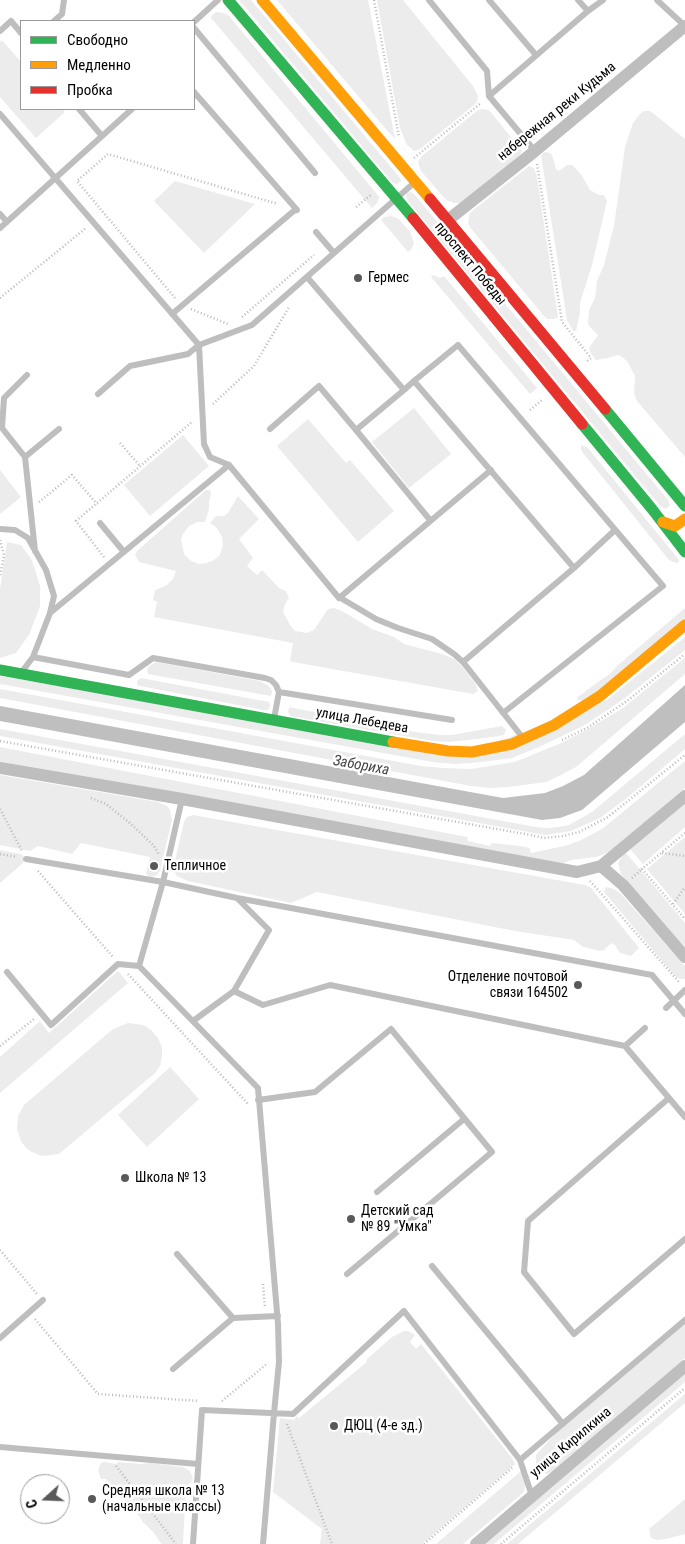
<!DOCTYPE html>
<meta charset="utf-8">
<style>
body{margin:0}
#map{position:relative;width:685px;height:1544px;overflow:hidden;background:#fff;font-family:"Roboto Condensed",sans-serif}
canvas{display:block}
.legend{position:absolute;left:20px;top:20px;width:175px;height:90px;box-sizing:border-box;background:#fff;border:1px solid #999;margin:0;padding:6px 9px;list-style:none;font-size:15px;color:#000}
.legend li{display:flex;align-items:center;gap:10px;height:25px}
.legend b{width:25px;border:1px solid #999}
.north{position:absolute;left:20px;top:1474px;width:50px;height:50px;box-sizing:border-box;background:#fff;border:1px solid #999;border-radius:50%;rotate:250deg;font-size:14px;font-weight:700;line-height:20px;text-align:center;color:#000}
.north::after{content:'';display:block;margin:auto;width:18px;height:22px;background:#595959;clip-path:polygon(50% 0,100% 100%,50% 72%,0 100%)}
</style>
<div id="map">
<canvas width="685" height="1544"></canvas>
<ul class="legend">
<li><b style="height:6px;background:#30b455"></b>Свободно</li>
<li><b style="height:6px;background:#ff9f0a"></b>Медленно</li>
<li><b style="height:6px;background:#e5322d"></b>Пробка</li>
</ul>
<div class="north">С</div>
</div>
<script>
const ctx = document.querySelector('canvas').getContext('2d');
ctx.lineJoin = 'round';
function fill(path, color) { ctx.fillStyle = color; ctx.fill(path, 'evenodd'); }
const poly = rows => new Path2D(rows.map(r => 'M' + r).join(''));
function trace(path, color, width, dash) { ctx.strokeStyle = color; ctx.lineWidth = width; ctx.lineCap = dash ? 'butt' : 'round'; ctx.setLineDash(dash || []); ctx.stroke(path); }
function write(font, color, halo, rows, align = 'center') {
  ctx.font = font + ' "Roboto Condensed",sans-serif'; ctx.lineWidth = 5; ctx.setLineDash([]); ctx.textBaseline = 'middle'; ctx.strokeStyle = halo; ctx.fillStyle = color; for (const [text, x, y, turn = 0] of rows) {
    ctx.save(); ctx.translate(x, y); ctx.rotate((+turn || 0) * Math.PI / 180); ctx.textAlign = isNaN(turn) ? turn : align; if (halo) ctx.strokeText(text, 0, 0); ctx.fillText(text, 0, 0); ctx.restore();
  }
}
const green = poly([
 [239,0,251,0,400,178,401,182,397,184,393,183],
 [277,0,368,0,395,139,385,128],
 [377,0,403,0,473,86,478,96,477,102,474,105,420,149,414,151,407,145,400,128],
 [216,12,224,13,229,16,376,193,379,197,378,202,372,208,211,18,211,16],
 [2,40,21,62,21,109,62,109,65,112,36,138,0,97,0,42],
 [482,109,489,110,519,147,522,151,520,155,461,203,454,203,446,200,421,171,418,162,422,156,478,110],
 [644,111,650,111,654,114,685,139,685,457,637,401,634,393,635,376,627,361,621,356,617,355,608,358,596,360,590,352,589,348,598,335,589,326,588,323,589,310,595,298,597,281,604,265,614,226,625,147,633,123,640,114],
 [545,152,550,153,552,155,556,169,559,171,567,165,572,165,581,174,590,190,599,195,604,195,607,201,592,265,580,303,580,313,576,331,573,331,567,320,541,155],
 [529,166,534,168,537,177,558,317,554,319,547,319,544,316,469,226,468,222,470,213,472,211],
 [175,181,255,204,204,253,154,201],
 [411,192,415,195,668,500,670,505,666,509,661,507,408,201,406,196,407,193],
 [391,216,399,219,410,232,414,243,412,248,408,252,381,220,384,217],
 [433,275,440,278,444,276,537,388,530,394,431,277],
 [414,408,451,454,409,488,372,442],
 [308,419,346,463,350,460,394,511,358,542,277,446],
 [183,435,209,466,150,516,124,485],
 [581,445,588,448,679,560,679,562,676,563,669,560,583,453,581,449],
 [0,470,21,497,0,514],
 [206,490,210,490,211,494,209,502,209,509,205,522,198,522,189,526,183,534,181,540,184,554,191,561,199,564,207,563,214,560,220,555,223,545,222,537,217,528,210,523,216,516,224,516,228,513,238,496,259,519,239,539,253,558,247,566,257,575,262,570,279,588,286,591,289,598,285,604,283,612,290,625,295,631,307,633,314,630,328,609,334,608,342,611,372,629,394,637,404,644,442,654,454,659,461,665,475,683,478,691,473,694,293,662,290,661,293,643,154,617,157,602,153,600,155,590,167,585,173,579,176,571,139,562,135,555,137,551],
 [7,542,21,545,32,560,40,586,40,606,30,633,16,653,0,658,0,589],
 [685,608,685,620,586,701,577,700,578,697,602,679,610,674,617,666],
 [685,637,685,650,625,698,585,725,539,747,512,758,482,762,455,764,433,762,0,684,0,676,463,755,607,700],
 [685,658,685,674,576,767,561,775,546,782,508,787,491,788,471,786,0,698,0,689,421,766,443,768,471,769,515,762,561,743,588,729,623,708],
 [156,662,260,681,270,687,272,692,271,696,148,674,147,670,149,666],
 [141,678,269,702,270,706,268,710,263,710,140,686,137,685,137,681],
 [289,707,408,731,439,735,452,735,502,726,506,730,504,735,493,737,449,742,433,741,290,716,288,712],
 [0,729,536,827,547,828,559,827,569,825,592,812,685,734,685,749,627,798,600,818,571,831,545,835,0,736],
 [0,747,467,837,468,841,490,846,492,843,520,846,530,848,530,851,532,853,568,845,581,840,602,829,685,761,685,788,609,852,596,857,571,860,561,864,0,762],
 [0,775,158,802,167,806,170,810,172,820,160,871,157,875,150,877,146,874,150,857,81,843,72,854,38,846,30,851,0,845],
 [685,803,685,827,643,864,630,849],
 [193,815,585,885,591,888,639,948,631,956,620,953,615,945,611,943,604,950,600,951,583,947,574,940,515,931,317,892,291,903,188,881,177,876,174,872,174,865,184,822,187,817],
 [685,837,685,914,647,869],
 [0,850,21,854,25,858,23,863,0,883],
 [624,853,627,854,685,923,685,949,621,874,618,863],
 [606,887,614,889,621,894,685,966,685,979,680,979,675,976,604,892],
 [118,971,128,983,0,1093,0,1057,40,1021,49,1033],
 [128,1023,143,1025,151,1030,158,1038,162,1047,162,1056,160,1066,155,1073,59,1154,42,1156,32,1152,26,1148,21,1141,17,1129,18,1116,24,1105,113,1029],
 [170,1067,199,1099,147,1147,118,1115],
 [685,1324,685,1358,553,1471,547,1474,540,1471,536,1464,536,1455,564,1424],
 [404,1331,408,1331,415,1335,410,1342,416,1349,421,1344,512,1458,515,1464,520,1460,422,1544,320,1544,322,1529,273,1492,280,1418,294,1420,297,1416,299,1418,367,1362,366,1360,392,1337],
 [685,1374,685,1382,494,1544,485,1544],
 [685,1394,685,1403,518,1544,507,1544],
 [105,1462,116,1464,118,1462,142,1464,150,1463,183,1467,190,1471,193,1478,190,1484,186,1486,183,1544,162,1544,160,1542,154,1533,142,1521,140,1517,106,1479,101,1479,98,1470,101,1463],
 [521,1471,525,1485,524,1492,463,1544,436,1544],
 [685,1499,685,1534,666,1539,657,1540,651,1538,649,1529]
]);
const water = poly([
 [685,685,685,722,582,810,560,818,542,820,0,721,0,706,503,798,545,793,563,786,584,775]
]);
const path = poly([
 [374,0,399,137],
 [414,158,481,103],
 [537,164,562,322,591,358,586,362],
 [356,207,372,194],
 [0,298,86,228],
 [175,298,77,181,108,154,278,204],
 [191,309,228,324],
 [242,317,314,255],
 [213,404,254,366,289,307],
 [530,410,542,400],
 [120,443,140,466],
 [39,502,72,475,97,504],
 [0,540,4,555,0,577],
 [104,557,76,521,193,421],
 [562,740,587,728,627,701,685,654],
 [0,741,531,835,544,838,563,836,579,832,608,817,685,755],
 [91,798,106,804,131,824,154,846,159,855],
 [0,809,22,851],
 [685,833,642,869,685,919],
 [662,853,685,856],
 [0,854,17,857],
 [38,871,113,957],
 [632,878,642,869],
 [590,881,679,982],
 [673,904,685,887],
 [128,974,248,1104],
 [0,1046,34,1019],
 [0,1250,37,1294],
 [263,1284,265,1308],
 [35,1319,98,1394,199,1401],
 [222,1401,268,1363],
 [287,1424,332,1544],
 [116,1466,176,1544],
 [424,1544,512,1468],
 [501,1544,685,1388]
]);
const lane = poly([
 [429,0,487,71,489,96,535,151],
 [489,0,536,55],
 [578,0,588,11],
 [657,0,685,26],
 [54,21,62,14,64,0],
 [194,22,218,0],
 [194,28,315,173],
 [0,31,11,21,21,33],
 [194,92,297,210],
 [489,96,588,11,603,0],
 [79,109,102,136],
 [0,114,199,345,188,354,130,366,98,394],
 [415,182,252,325,199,345,204,444,210,457,229,465,339,598,491,470],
 [0,214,7,222],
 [0,228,132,109],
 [316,232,334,253],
 [307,277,404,390,414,381,574,568],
 [172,314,296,209],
 [27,375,4,398,2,428,25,457,35,551],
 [414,381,458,345,663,586,503,713],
 [270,429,319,386,356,430,404,390],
 [356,430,430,520],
 [25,457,59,429],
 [100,523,124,552],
 [0,529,15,530,28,538,46,570,54,596,50,613,33,657,21,673],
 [339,597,376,619,398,628,432,639,454,654,463,662,574,568,615,530],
 [50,613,229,465],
 [33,657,129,675,153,658,265,678,271,680,276,685,279,692,274,719],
 [463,662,523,738],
 [279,692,452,720],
 [182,799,163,882,139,966,258,1088,278,1324,279,1362,274,1413,263,1544],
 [26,859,163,882,237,898,652,975,685,1014],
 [7,972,51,1025,118,964,139,966],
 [234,991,269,930,238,899],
 [666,1008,685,990],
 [193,1021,234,991,263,1005,330,985,625,1046,685,1117],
 [625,1046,645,1028],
 [669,1098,528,1221,524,1272,574,1334,685,1239],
 [258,1100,315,1092,391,1029,492,1152,347,1274],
 [377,1192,464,1119],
 [177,1254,233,1318,278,1316],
 [432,1266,563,1424],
 [0,1338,43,1300],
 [173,1369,233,1318],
 [0,1447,198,1464],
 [520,1460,685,1320],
 [193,1544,202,1410,293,1414,404,1311,520,1460,532,1496]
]);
const street = poly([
 [448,220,535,151,685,26],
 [0,768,182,799,577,872,601,866,685,796],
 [601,866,623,885,685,957],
 [476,1544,685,1366]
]);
const fast = poly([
 [228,0,413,218],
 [605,409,685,506],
 [582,424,652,509,685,552],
 [0,670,393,742]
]);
const slow = poly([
 [262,0,430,199],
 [663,522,675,526,685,519],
 [393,742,448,751,472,752,512,744,554,725,600,696,685,625]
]);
const jam = poly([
 [430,199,605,409],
 [413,218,582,424]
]);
const markers = [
 [358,278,5,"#595959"],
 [154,866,5,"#595959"],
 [578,985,5,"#595959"],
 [125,1178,5,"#595959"],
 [351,1219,5,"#595959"],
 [334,1426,5,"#595959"],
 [92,1499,5,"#595959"]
];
const streetNames = [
 ["набережная реки Кудьма",557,112,-39],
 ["проспект Победы",470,264,50],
 ["улица Лебедева",362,721,10],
 ["улица Кирилкина",571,1443,-40]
];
const poiNames = [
 ["Гермес",368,278],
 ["Тепличное",164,866],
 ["Отделение почтовой",568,977,"right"],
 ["связи 164502",568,993,"right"],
 ["Школа № 13",135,1178],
 ["Детский сад",361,1211],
 ["№ 89 \"Умка\"",361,1227],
 ["ДЮЦ (4-е зд.)",344,1426],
 ["Средняя школа № 13",102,1491],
 ["(начальные классы)",102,1507]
];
const waterNames = [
 ["Забориха",361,766,10]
];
fill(green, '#ececec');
fill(water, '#bfbfbf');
trace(path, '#b9b9b9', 2.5, [1, 2.5]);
trace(lane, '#bebebe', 6);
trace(street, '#bebebe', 12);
trace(fast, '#30b455', 11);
trace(slow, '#ff9f0a', 11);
trace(jam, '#e5322d', 11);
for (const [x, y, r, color] of markers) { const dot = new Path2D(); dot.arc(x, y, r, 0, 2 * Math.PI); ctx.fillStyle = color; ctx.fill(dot); trace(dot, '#fff', 2); }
write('14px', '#000', '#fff', streetNames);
write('14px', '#000', '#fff', poiNames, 'left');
write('italic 15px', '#444', '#fff', waterNames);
</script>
